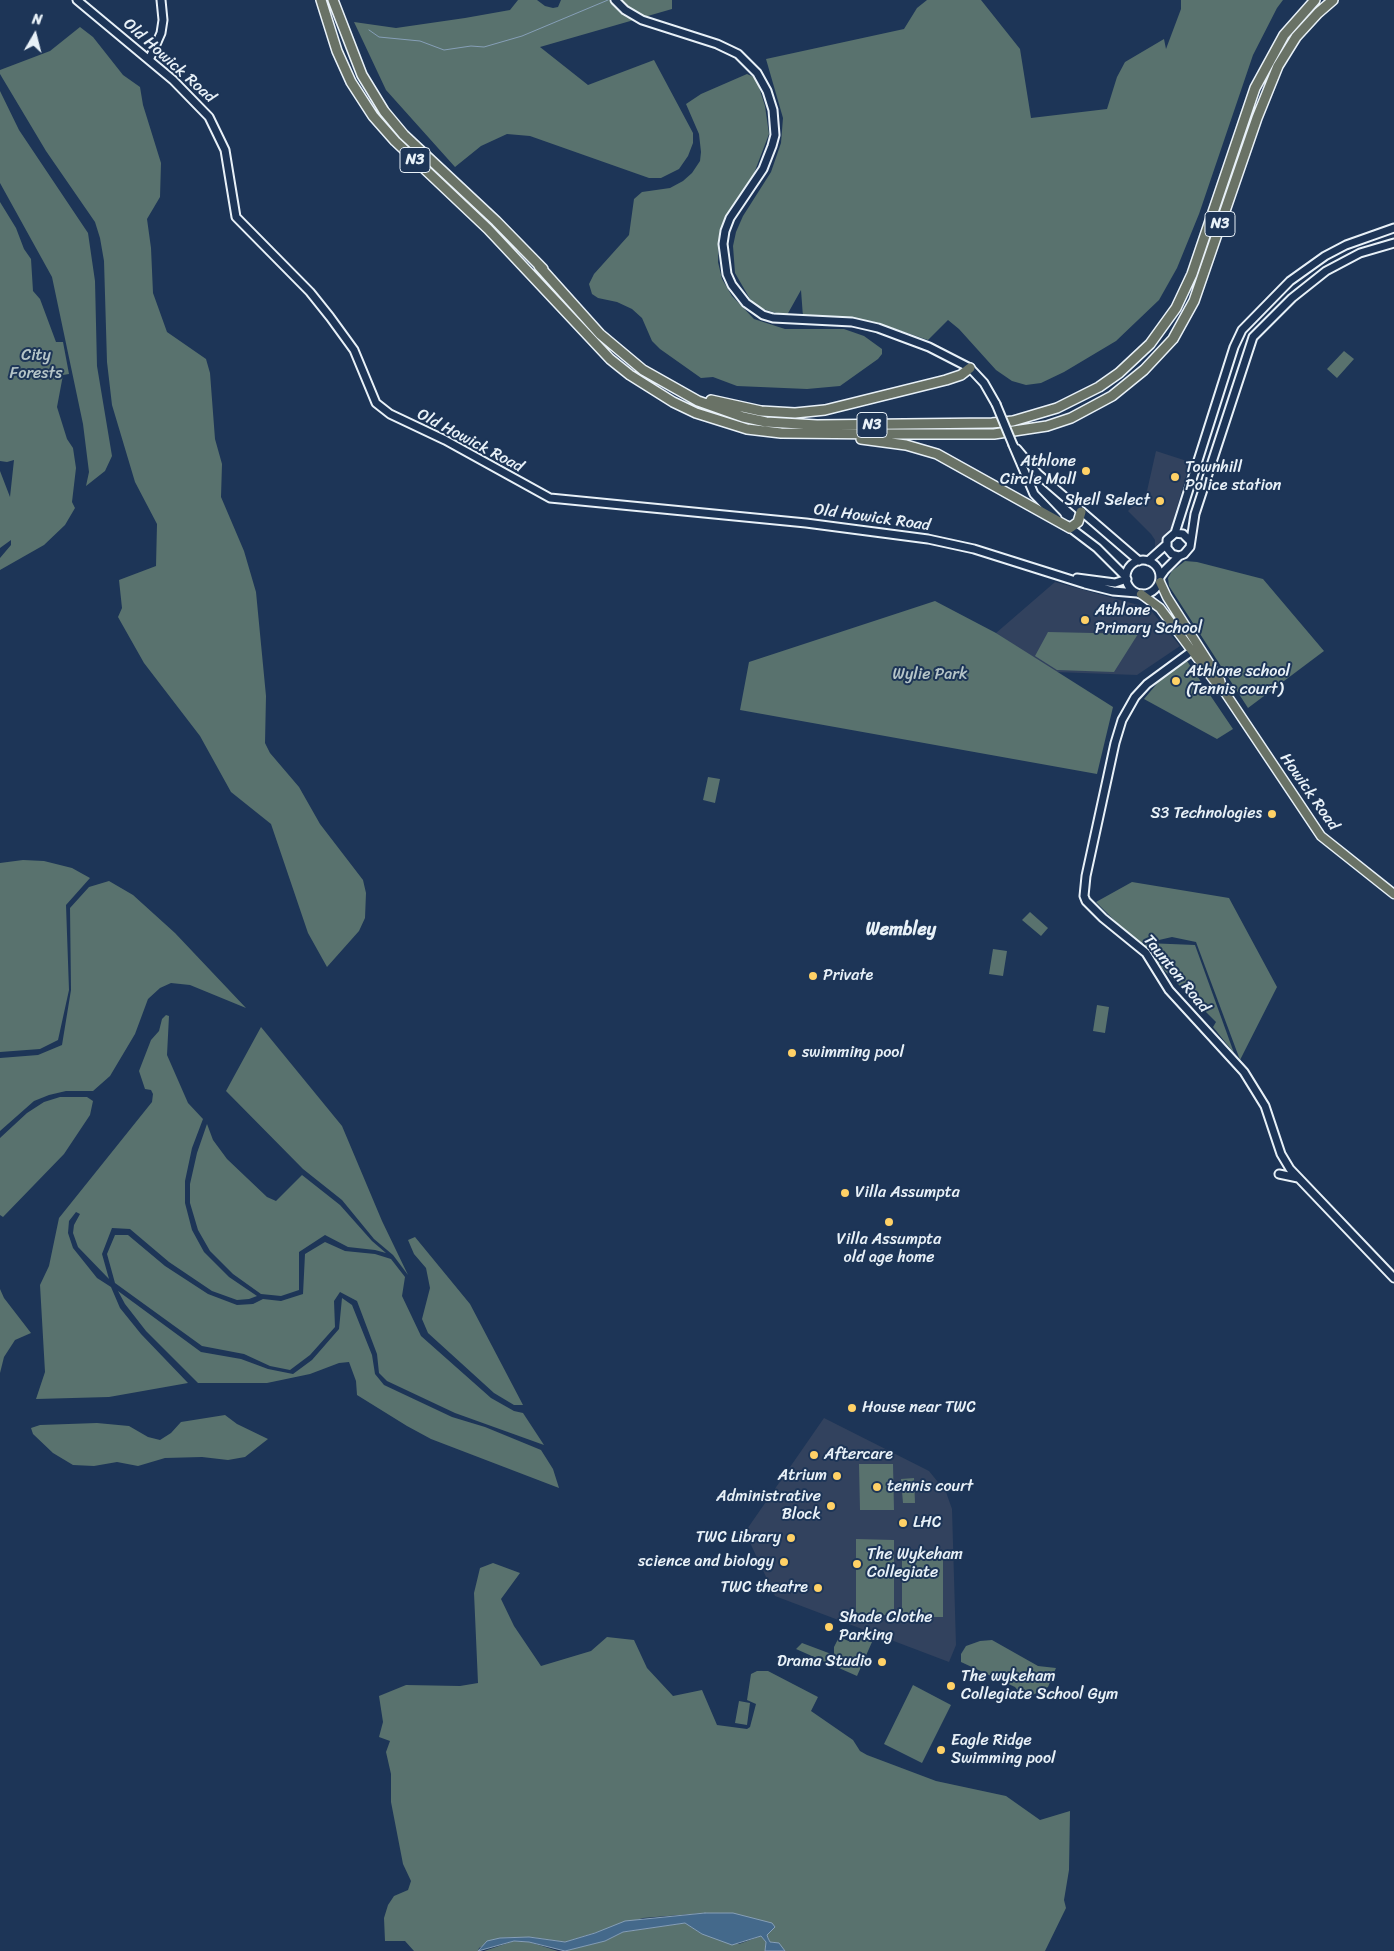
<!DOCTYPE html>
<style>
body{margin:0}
#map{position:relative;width:1394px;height:1951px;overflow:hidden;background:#1d3557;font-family:Sriracha,sans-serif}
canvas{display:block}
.north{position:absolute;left:10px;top:10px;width:50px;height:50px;-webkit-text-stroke:4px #1d3557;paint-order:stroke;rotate:8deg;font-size:14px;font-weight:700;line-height:20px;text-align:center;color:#e8f1f8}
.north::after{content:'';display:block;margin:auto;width:18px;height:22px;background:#e8f1f8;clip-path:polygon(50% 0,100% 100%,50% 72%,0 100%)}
</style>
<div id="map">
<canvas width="1394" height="1951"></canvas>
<div class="north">N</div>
</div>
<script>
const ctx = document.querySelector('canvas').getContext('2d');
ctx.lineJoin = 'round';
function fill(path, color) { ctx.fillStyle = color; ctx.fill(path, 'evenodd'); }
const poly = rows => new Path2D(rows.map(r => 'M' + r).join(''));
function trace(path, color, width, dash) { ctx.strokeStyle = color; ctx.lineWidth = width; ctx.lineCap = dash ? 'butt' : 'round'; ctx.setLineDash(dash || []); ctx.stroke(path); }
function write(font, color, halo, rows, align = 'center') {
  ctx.font = font + ' Sriracha,sans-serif'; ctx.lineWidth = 4; ctx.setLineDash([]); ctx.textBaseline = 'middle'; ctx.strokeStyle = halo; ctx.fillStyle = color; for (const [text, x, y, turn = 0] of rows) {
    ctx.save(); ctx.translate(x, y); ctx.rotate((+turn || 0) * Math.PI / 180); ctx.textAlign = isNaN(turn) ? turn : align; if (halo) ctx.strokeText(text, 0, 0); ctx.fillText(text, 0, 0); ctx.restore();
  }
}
const built = poly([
 [1156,451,1190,462,1171,528,1155,549,1155,540,1151,534,1128,511,1147,491],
 [1055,582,1149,608,1180,646,1137,675,1054,672,996,633],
 [824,1418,929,1471,946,1492,952,1509,956,1645,949,1662,775,1596,745,1532]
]);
const green = poly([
 [518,0,537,0,545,6,553,8,558,7,561,0,672,0,672,9,540,47,588,85,654,60,693,133,693,143,688,156,679,169,661,178,649,178,530,136,507,134,481,146,455,167,386,90,354,22,396,28,465,18,510,10],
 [927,0,981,0,989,10,1020,49,1031,118,1107,109,1117,77,1125,62,1164,39,1166,49,1181,9,1181,0,1283,0,1277,8,1253,55,1199,214,1177,268,1159,300,1116,341,1064,372,1041,383,1026,385,1012,381,996,370,959,329,948,320,928,340,871,321,803,317,801,290,787,315,776,313,760,308,750,299,735,273,733,246,736,232,743,216,771,172,781,143,783,118,766,59,904,29,917,8],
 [80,27,93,37,123,75,140,87,143,105,161,163,160,197,147,219,151,248,153,293,167,332,206,359,210,373,215,439,222,464,221,497,244,551,256,592,266,696,265,743,270,753,299,787,320,824,363,880,366,893,365,918,359,931,327,967,308,933,271,824,231,792,200,736,144,663,118,617,122,608,119,580,156,566,157,524,135,482,112,405,107,362,104,261,100,238,95,222,46,151,0,74,0,70,50,51],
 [747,74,754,77,758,84,765,106,769,134,753,176,722,228,719,238,718,262,722,279,732,296,754,319,785,329,844,329,864,336,882,349,882,354,878,359,840,386,807,389,737,386,713,377,701,378,660,349,652,341,642,318,632,309,617,302,598,298,592,294,589,284,594,274,629,235,634,199,642,192,670,188,683,181,692,173,700,161,701,152,699,134,686,104,701,94],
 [0,91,19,130,88,233,95,281,97,366,112,456,105,471,86,486,89,472,83,424,52,277,0,183],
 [0,202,16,228,24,249,31,259,33,291,40,299,56,342,63,342,69,374,63,375,57,407,67,439,73,448,76,468,72,502,75,508,65,525,44,545,0,570,0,558,11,545,11,540,0,548,0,471,10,497,14,460,7,462,0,461],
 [1344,351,1354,359,1337,378,1327,369],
 [1185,561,1197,562,1263,579,1324,651,1248,708,1169,586,1168,578,1172,571],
 [935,601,996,633,1113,707,1097,774,740,710,749,662],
 [1048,632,1138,634,1114,672,1057,670,1035,656],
 [1187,661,1233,729,1217,739,1144,699,1160,680],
 [708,777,720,779,715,803,703,800],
 [23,860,44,861,72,868,90,878,66,905,69,990,58,1040,40,1049,0,1052,0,863],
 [109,881,133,895,175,933,246,1008,190,985,171,983,160,988,148,999,135,1034,110,1076,93,1091,66,1091,49,1095,34,1101,0,1131,0,1058,38,1055,62,1045,71,990,70,908,89,887],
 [1132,882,1229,898,1277,987,1240,1060,1196,942,1172,937,1146,943,1195,945,1234,1053,1213,1027,1216,1022,1096,902],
 [1030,912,1048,928,1041,936,1022,920],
 [993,949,1007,951,1003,976,989,974],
 [1097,1005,1109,1007,1105,1033,1093,1031],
 [166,1015,169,1016,167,1055,188,1103,203,1119,192,1148,185,1181,185,1203,192,1230,204,1252,229,1277,257,1296,249,1299,237,1300,212,1291,169,1262,130,1229,112,1228,102,1254,109,1279,78,1247,73,1233,74,1225,80,1214,76,1212,69,1221,68,1233,73,1248,97,1278,111,1287,120,1308,141,1334,188,1383,109,1397,36,1399,45,1372,40,1285,49,1266,59,1218,152,1102,153,1094,151,1090,145,1089,139,1071,151,1040,159,1031,162,1019],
 [261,1027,342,1126,382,1221,408,1275,393,1255,374,1239,342,1200,303,1169,226,1091],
 [60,1097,87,1097,93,1101,90,1115,64,1154,3,1217,0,1215,0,1138,27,1113,44,1102],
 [207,1124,213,1140,227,1159,267,1197,276,1201,302,1175,340,1205,372,1241,386,1253,375,1250,348,1247,325,1235,299,1252,299,1290,281,1296,261,1294,233,1274,210,1251,198,1230,190,1203,190,1184,197,1153],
 [115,1235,128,1235,165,1266,208,1294,237,1305,253,1304,263,1299,281,1301,303,1294,305,1254,325,1242,345,1251,375,1254,391,1259,405,1277,402,1296,421,1336,491,1398,514,1411,523,1413,544,1445,455,1413,387,1381,379,1373,377,1354,357,1301,340,1292,334,1301,335,1327,310,1355,290,1370,270,1366,244,1354,202,1346,115,1283,107,1254],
 [415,1237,470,1304,523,1405,514,1405,494,1393,428,1333,422,1319,430,1288,426,1268,414,1254,408,1240],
 [0,1289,4,1298,31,1333,15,1340,4,1357,0,1373],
 [118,1291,201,1352,241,1359,268,1369,293,1374,312,1360,339,1329,342,1298,352,1305,372,1355,375,1374,384,1385,452,1417,485,1427,541,1450,553,1469,559,1488,431,1439,407,1426,357,1395,356,1381,349,1362,339,1363,310,1374,267,1383,198,1383,146,1331,125,1304],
 [225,1415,237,1424,268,1439,245,1457,228,1460,202,1457,165,1458,138,1466,117,1462,94,1466,73,1465,53,1453,33,1434,31,1428,40,1425,97,1423,129,1426,148,1437,160,1440,171,1433,181,1422],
 [859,1464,893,1464,894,1510,860,1510],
 [914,1478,915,1503,903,1503,901,1479],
 [856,1539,894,1540,894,1615,856,1615],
 [902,1551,943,1551,943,1617,902,1617],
 [493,1563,520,1573,501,1599,514,1626,541,1666,591,1651,607,1637,634,1640,647,1668,673,1696,702,1690,717,1725,747,1729,750,1727,756,1704,747,1700,751,1674,757,1671,768,1671,818,1697,811,1711,853,1740,860,1751,867,1755,936,1781,1006,1796,1040,1820,1070,1811,1069,1870,1064,1900,1066,1908,1045,1951,785,1951,774,1942,770,1942,767,1935,705,1913,643,1918,565,1942,530,1937,500,1938,479,1948,478,1951,414,1951,405,1941,385,1941,384,1918,388,1905,394,1896,408,1890,411,1881,403,1864,391,1802,391,1774,386,1752,390,1741,379,1737,383,1722,379,1696,406,1685,460,1686,478,1683,474,1593,480,1568],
 [856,1635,872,1642,857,1676,796,1649,802,1643,834,1655,834,1647,839,1637,851,1642],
 [992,1640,1038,1666,1056,1668,1048,1687,1025,1699,1015,1687,961,1662,961,1654,966,1646,980,1641],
 [913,1685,951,1705,922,1763,884,1744],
 [739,1701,750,1703,747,1725,735,1723],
 [685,1923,702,1934,739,1944,761,1936,766,1942,765,1951,565,1951,605,1941,623,1932],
 [514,1941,529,1942,558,1951,484,1951]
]);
const water = poly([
 [705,1913,733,1913,772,1923,775,1927,767,1935,768,1938,770,1942,779,1943,785,1951,765,1951,766,1942,761,1936,732,1945,702,1934,685,1923,623,1932,605,1941,565,1951,529,1942,514,1941,478,1951,487,1941,500,1938,529,1937,565,1942,595,1933,625,1921,705,1913]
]);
const stream = poly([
 [369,30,379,37,420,41,444,50,471,46,484,47,522,36,608,0]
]);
const secondary = poly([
 [77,0,173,80,209,117,225,150,236,217,310,292,330,317,354,350,376,403,390,414,445,440,550,498,806,523,928,539,974,549,1085,584,1113,591,1137,593],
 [615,0,625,10,642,20,717,44,738,54,757,73,767,91,773,110,775,135,772,146,763,169,730,218,725,231,723,244,727,274,732,285,746,303,763,315,773,318,852,322,878,328,929,347,970,368,984,383,996,404],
 [149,60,161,33,163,20,161,0],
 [1013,445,1034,494,1057,518],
 [1017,449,1038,474,1139,561],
 [1068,526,1097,548,1126,577],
 [1175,533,1234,347,1242,330,1290,281,1325,256,1346,245,1394,228],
 [1189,540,1183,534,1175,533,1167,540,1167,548,1172,554,1179,556,1184,554,1190,547,1195,514,1253,337,1292,298,1326,271,1360,253,1394,243],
 '1126 577a17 17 0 1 1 34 0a17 17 0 1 1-34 0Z',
 [1148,561,1167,544],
 [1160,577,1165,570,1179,556],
 [1077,578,1115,583,1127,579],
 [1196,648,1147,684,1135,697,1122,720,1115,743,1086,876,1084,896,1086,901,1103,918,1146,953,1169,990,1244,1072,1265,1106,1281,1154,1290,1169,1394,1278],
 [1279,1174,1298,1178]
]);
const primary = poly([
 [1160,582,1167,597,1220,680,1222,688,1321,836,1394,894],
 [1141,594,1160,608,1216,683,1222,688]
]);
const highway = poly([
 [321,0,337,51,351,82,373,116,395,141,488,229,610,359,630,375,673,402,696,413,747,429,781,433,889,434,994,434,1047,426,1071,418,1112,396,1144,370,1173,339,1194,301,1257,118,1278,66,1296,37,1318,13,1333,0],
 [333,0,362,75,384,111,404,135,496,221,543,269],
 [539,266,600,334,643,370,698,401,743,417,766,422,817,425,992,423,1013,421,1057,408,1099,387,1119,373,1150,344,1176,308,1192,274,1255,88,1284,35,1315,0],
 [711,400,761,411,795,413,825,410,946,380,961,375,970,368],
 [861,439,906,445,937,454,1070,528,1078,522,1081,512]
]);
const secondaryBridge = poly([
 [996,404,1013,445]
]);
const markers = [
 [1086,471,5,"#ffd166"],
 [1175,477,5,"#ffd166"],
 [1160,501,5,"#ffd166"],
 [1085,620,5,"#ffd166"],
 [1176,681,5,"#ffd166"],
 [1272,814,5,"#ffd166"],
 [813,976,5,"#ffd166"],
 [792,1053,5,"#ffd166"],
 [845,1193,5,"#ffd166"],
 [889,1222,5,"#ffd166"],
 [852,1408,5,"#ffd166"],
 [814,1455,5,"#ffd166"],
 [837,1476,5,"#ffd166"],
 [877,1487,5,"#ffd166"],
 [831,1506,5,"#ffd166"],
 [903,1523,5,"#ffd166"],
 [791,1538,5,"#ffd166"],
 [784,1562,5,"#ffd166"],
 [857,1564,5,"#ffd166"],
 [818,1588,5,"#ffd166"],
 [829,1627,5,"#ffd166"],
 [882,1662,5,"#ffd166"],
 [951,1686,5,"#ffd166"],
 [941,1750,5,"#ffd166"]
];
const shields = [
 [415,160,30],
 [1220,224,30],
 [872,425,30]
];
const shieldNames = [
 ["N3",415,160],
 ["N3",1220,224],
 ["N3",872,425]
];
const streetNames = [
 ["Old Howick Road",169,61,42],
 ["Old Howick Road",470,441,28],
 ["Old Howick Road",872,518,8],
 ["Howick Road",1309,792,55],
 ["Taunton Road",1176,974,51]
];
const parkNames = [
 ["City",36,356],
 ["Forests",36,374],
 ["Wylie Park",930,675]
];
const poiNames = [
 ["Athlone",1076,462,"right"],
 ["Circle Mall",1076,480,"right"],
 ["Townhill",1185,468],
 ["Police station",1185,486],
 ["Shell Select",1150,501,"right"],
 ["Athlone",1095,611],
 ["Primary School",1095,629],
 ["Athlone school",1186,672],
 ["(Tennis court)",1186,690],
 ["S3 Technologies",1262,814,"right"],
 ["Private",823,976],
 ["swimming pool",802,1053],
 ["Villa Assumpta",855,1193],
 ["Villa Assumpta",889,1240,"center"],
 ["old age home",889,1258,"center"],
 ["House near TWC",862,1408],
 ["Aftercare",824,1455],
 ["Atrium",827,1476,"right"],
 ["tennis court",887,1487],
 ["Administrative",821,1497,"right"],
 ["Block",821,1515,"right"],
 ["LHC",913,1523],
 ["TWC Library",781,1538,"right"],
 ["The Wykeham",867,1555],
 ["Collegiate",867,1573],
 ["science and biology",774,1562,"right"],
 ["TWC theatre",808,1588,"right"],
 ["Shade Clothe",839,1618],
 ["Parking",839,1636],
 ["Drama Studio",872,1662,"right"],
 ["The wykeham",961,1677],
 ["Collegiate School Gym",961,1695],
 ["Eagle Ridge",951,1741],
 ["Swimming pool",951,1759]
];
const neighbourhoodNames = [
 ["Wembley",901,930]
];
fill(built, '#32425e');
fill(green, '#59726e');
fill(water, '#44698b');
trace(water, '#869fb7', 1);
trace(stream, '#869fb7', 1);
trace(secondary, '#e8f1f8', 11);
trace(primary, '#e8f1f8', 11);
trace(highway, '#e8f1f8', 12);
trace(secondary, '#1d3557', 7);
trace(primary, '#697266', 8);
trace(highway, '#697266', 9);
trace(secondaryBridge, '#e8f1f8', 11, []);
trace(secondaryBridge, '#1d3557', 7);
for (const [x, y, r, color] of markers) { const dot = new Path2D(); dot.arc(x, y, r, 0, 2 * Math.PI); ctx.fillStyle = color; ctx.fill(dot); trace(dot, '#1d3557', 2); }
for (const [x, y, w] of shields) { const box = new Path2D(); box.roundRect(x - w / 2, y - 12.5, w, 25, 4); ctx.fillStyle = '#1d3557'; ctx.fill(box); trace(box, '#e8f1f8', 1); }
write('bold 15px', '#e8f1f8', null, shieldNames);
write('16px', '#e8f1f8', '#1d3557', streetNames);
write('16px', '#b6c5c8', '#1d3557', parkNames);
write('16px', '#e8f1f8', '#1d3557', poiNames, 'left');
write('bold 18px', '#e8f1f8', '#1d3557', neighbourhoodNames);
</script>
